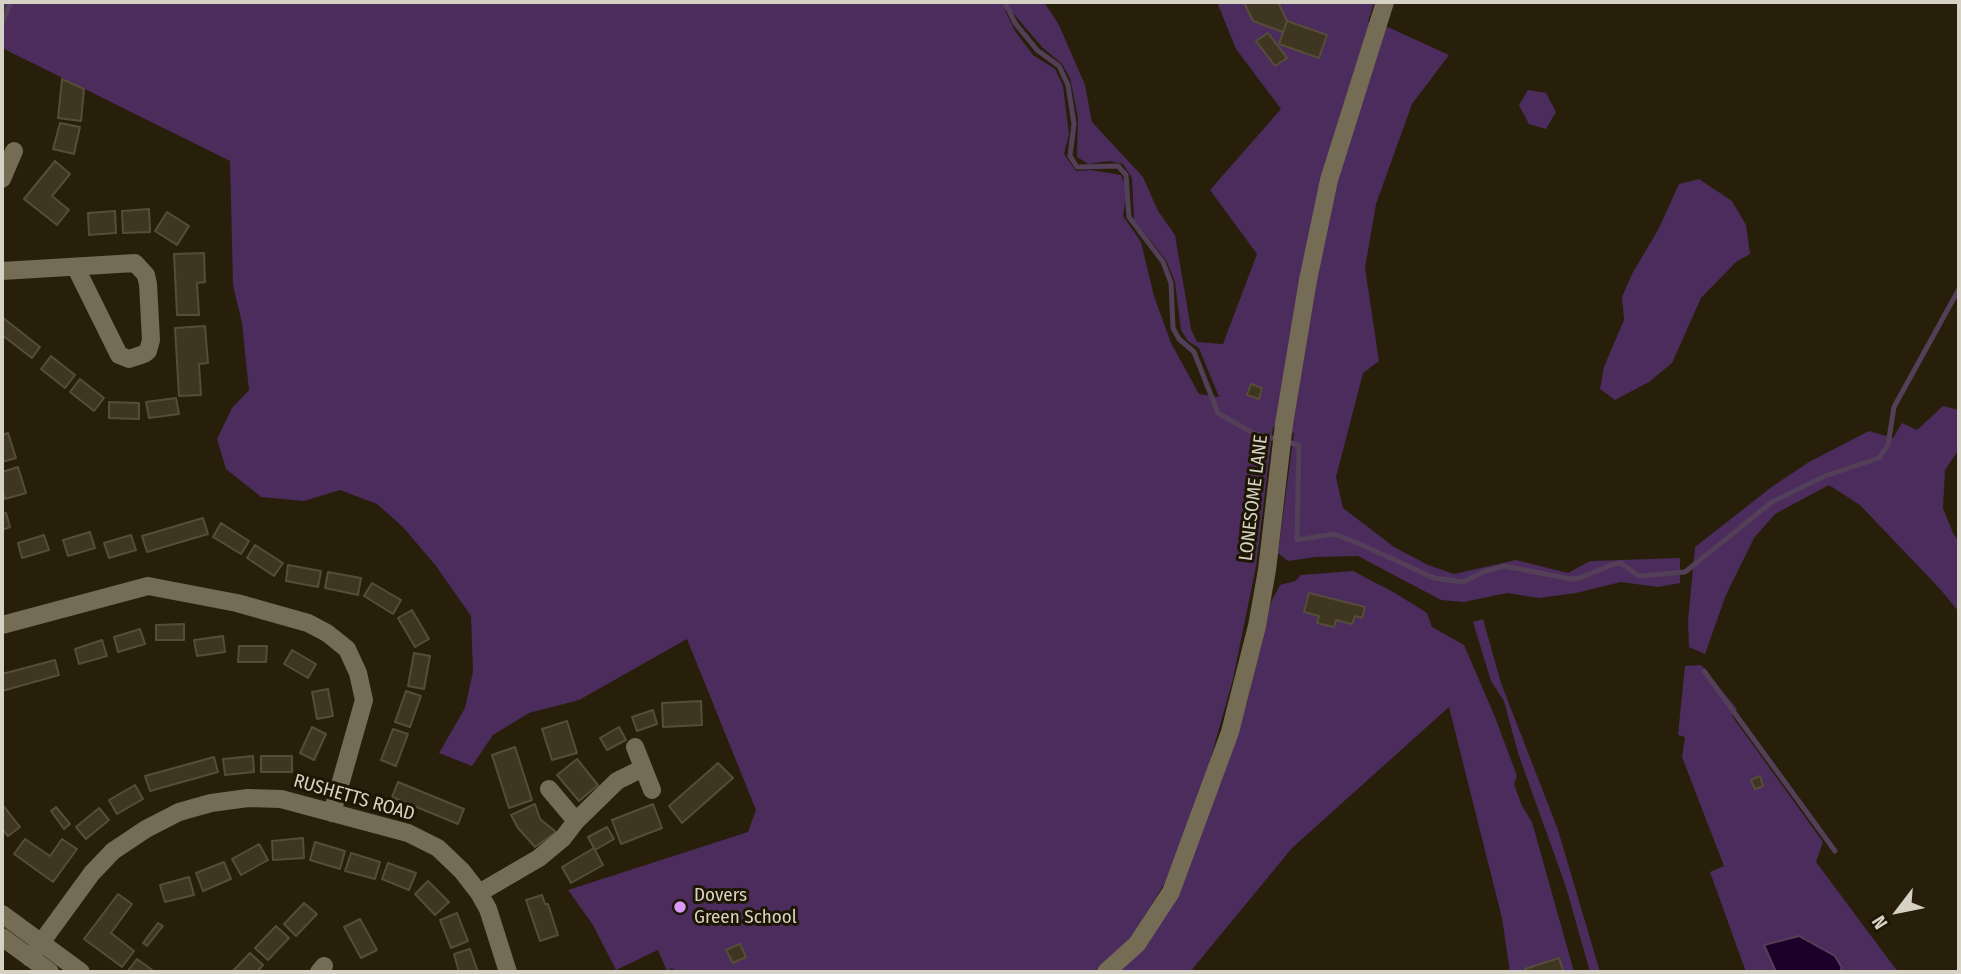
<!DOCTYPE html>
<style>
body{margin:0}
#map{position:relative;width:1961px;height:974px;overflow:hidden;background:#271f0a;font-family:"Fira Sans Condensed",sans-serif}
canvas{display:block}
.frame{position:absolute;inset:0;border:4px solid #d6d1c5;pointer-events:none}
.north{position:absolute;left:1863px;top:876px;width:70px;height:70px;-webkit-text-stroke:5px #1d1603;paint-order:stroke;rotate:238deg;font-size:19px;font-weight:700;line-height:28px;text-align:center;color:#d6d1c5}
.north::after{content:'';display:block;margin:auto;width:24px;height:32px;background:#d6d1c5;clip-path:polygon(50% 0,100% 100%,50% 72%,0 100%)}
</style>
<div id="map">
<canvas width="1961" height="974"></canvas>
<div class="frame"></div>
<div class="north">N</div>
</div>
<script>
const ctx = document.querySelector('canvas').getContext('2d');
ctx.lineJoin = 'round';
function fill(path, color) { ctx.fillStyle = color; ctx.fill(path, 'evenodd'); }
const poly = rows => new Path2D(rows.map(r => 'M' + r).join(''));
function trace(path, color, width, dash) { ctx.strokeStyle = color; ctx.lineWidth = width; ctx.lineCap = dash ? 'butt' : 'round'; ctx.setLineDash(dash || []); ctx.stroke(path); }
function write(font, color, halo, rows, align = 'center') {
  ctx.font = font + ' "Fira Sans Condensed",sans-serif'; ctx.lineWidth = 6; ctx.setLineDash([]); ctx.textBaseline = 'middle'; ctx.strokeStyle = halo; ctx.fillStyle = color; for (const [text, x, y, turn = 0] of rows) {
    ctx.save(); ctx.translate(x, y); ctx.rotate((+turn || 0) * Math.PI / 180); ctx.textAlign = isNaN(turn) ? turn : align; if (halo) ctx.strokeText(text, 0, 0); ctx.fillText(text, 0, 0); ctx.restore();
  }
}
const green = poly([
 [2,2,1044,2,1059,25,1085,85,1092,122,1143,177,1158,211,1175,235,1191,329,1197,342,1223,344,1257,254,1210,190,1281,109,1236,49,1217,2,1374,2,1368,22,1390,28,1449,55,1412,104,1376,204,1365,268,1379,361,1363,373,1336,477,1343,508,1394,547,1428,565,1454,574,1516,560,1568,573,1590,561,1680,558,1680,583,1658,587,1621,582,1576,593,1539,598,1507,593,1464,602,1441,600,1358,556,1316,557,1288,561,1278,553,1294,433,1273,427,1256,566,1233,679,1200,796,1166,881,1131,939,1094,972,675,972,672,968,667,971,658,950,616,970,593,925,568,890,748,832,756,810,687,639,579,700,529,713,493,735,472,766,439,753,465,708,473,672,471,616,436,566,403,527,377,504,340,490,304,501,261,497,226,469,217,439,232,408,249,390,242,323,233,285,230,161,2,48],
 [1005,10,1012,12,1042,47,1062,64,1070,78,1078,117,1077,157,1088,164,1110,161,1123,164,1132,178,1134,220,1166,260,1175,282,1181,330,1188,341,1199,348,1219,397,1199,394,1171,343,1154,296,1141,242,1123,216,1127,191,1121,175,1091,170,1076,171,1064,154,1069,134,1063,86,1055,69,1033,55,1015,31],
 [1528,90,1546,93,1556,112,1546,129,1529,124,1519,105],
 [1699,179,1732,201,1746,225,1750,254,1736,262,1701,298,1672,363,1649,382,1615,400,1600,389,1604,367,1624,320,1622,297,1632,274,1658,230,1679,184],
 [1943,406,1959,410,1959,449,1945,470,1943,508,1953,533,1959,542,1959,612,1940,589,1860,505,1829,485,1775,514,1754,538,1726,595,1705,654,1689,647,1688,621,1695,547,1773,486,1809,462,1869,431,1893,438,1902,423,1917,430],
 [1353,571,1395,593,1427,613,1432,627,1464,645,1495,717,1517,776,1514,784,1522,806,1532,822,1574,972,1510,972,1502,918,1449,707,1292,848,1190,972,1116,972,1143,950,1180,893,1247,703,1271,602,1280,585,1295,581,1301,575],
 [1483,619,1501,683,1558,830,1600,972,1590,972,1566,887,1518,753,1504,701,1491,681,1473,622],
 [1701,665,1737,709,1732,716,1823,842,1816,862,1898,972,1839,972,1842,968,1764,945,1776,972,1746,972,1710,872,1724,866,1682,757,1685,737,1678,735,1685,666]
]);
const water = poly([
 [1799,936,1835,956,1842,968,1839,972,1776,972,1764,945,1799,936]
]);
const stream = poly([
 [1005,2,1015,23,1037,50,1059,66,1068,85,1074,124,1070,156,1077,167,1118,166,1126,175,1129,217,1163,262,1171,283,1173,328,1179,339,1194,352,1218,413,1253,433,1299,445,1297,540,1334,534,1360,544,1434,578,1463,582,1483,572,1504,566,1571,579,1580,578,1611,565,1621,563,1639,576,1685,572,1772,502,1825,476,1879,458,1888,445,1894,407,1959,289],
 [2,23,11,2],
 [1704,671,1835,851]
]);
const building = poly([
 [1244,2,1278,2,1287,21,1283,32,1253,21,1244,2],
 [1287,21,1327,35,1319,58,1279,44,1287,21],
 [1268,33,1287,58,1275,66,1256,41,1268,33],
 [62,79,84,89,81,121,58,118,62,79],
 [60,123,80,127,74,154,53,149,60,123],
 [55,161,70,174,52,196,69,210,57,225,24,199,55,161],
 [149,209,150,232,123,233,122,211,149,209],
 [115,211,116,233,89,235,88,213,115,211],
 [167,212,189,226,177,245,155,231,167,212],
 [204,253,205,282,197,283,199,315,177,315,174,254,204,253],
 [2,317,40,347,32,358,2,335,2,317],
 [205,326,208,363,199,364,201,395,179,396,175,328,205,326],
 [51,356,75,375,65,388,41,369,51,356],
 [80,379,104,398,94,411,70,392,80,379],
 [1251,384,1262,388,1259,399,1247,395,1251,384],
 [176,398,179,414,149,418,146,402,176,398],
 [109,402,139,403,139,419,109,418,109,402],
 [8,433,16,458,2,462,2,435,8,433],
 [18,467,26,493,5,499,2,489,2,472,18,467],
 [6,513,10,527,2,530,2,514,6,513],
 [203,518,208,534,147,552,142,536,203,518],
 [221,523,249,541,241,554,213,537,221,523],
 [90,532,95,548,68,556,63,540,90,532],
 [44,535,49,550,22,558,18,543,44,535],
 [131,535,136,550,109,558,104,543,131,535],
 [255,545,283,563,274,576,247,558,255,545],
 [288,565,321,571,318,587,286,581,288,565],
 [328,572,361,578,358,595,325,588,328,572],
 [372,583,401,600,393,614,364,596,372,583],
 [1309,593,1365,607,1362,618,1355,616,1352,624,1336,620,1334,627,1317,623,1319,616,1304,612,1309,593],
 [412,610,429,639,415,647,398,618,412,610],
 [184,624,184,640,156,640,156,625,184,624],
 [140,629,145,644,118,652,114,637,140,629],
 [223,636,225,652,197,656,194,640,223,636],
 [102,640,107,656,79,664,75,649,102,640],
 [239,646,267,646,266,662,238,662,239,646],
 [292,650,316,664,308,678,284,664,292,650],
 [414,653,430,656,424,689,408,686,414,653],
 [55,660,59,675,2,691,2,674,55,660],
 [328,689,333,716,317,719,312,692,328,689],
 [406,691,421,696,410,727,395,722,406,691],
 [701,701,702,725,663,727,662,703,701,701],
 [653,710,657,724,637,731,632,717,653,710],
 [567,721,577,753,552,760,542,729,567,721],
 [312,727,326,734,314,760,300,753,312,727],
 [619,727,626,740,607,750,600,738,619,727],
 [393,729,408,734,396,766,381,760,393,729],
 [515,747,532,800,509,808,492,755,515,747],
 [253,756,254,772,225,775,223,759,253,756],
 [261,756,292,756,292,772,261,772,261,756],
 [214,757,218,772,150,791,145,776,214,757],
 [577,759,598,785,579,801,557,775,577,759],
 [718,763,733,778,682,823,669,806,718,763],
 [1760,776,1763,786,1755,789,1751,780,1760,776],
 [398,782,464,809,458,824,392,797,398,782],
 [135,785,143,799,117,814,109,800,135,785],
 [2,804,20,827,8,836,2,829,2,804],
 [535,804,540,819,556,832,535,847,518,828,511,815,535,804],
 [653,804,662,828,621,844,612,820,653,804],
 [56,807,70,824,64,829,51,811,56,807],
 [99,808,109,820,86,839,76,827,99,808],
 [607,827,614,839,595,850,588,837,607,827],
 [303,838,304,858,273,860,272,841,303,838],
 [25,839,50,856,62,839,77,849,53,882,14,854,25,839],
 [315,842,345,851,340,869,310,860,315,842],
 [259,844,268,860,241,875,232,859,259,844],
 [594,848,603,865,571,883,562,867,594,848],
 [351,853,380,862,375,879,345,871,351,853],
 [224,862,231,879,203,891,196,873,224,862],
 [388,863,416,873,409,890,382,879,388,863],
 [189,877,194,895,165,902,160,885,189,877],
 [428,881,449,902,435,915,415,894,428,881],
 [118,894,132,904,111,933,134,951,122,967,84,939,118,894],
 [542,895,545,904,548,904,558,935,540,941,526,900,542,895],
 [304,903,317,914,296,936,284,924,304,903],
 [457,913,468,941,451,948,440,920,457,913],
 [360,919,377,950,361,958,344,927,360,919],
 [158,923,163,926,147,946,143,943,158,923],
 [276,926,289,938,268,960,255,948,276,926],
 [740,944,746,957,733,963,726,950,740,944],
 [470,949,478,972,459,972,454,954,470,949],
 [250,953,263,965,257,972,232,972,250,953],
 [1559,958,1563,971,1526,972,1525,969,1559,958],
 [137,959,155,972,127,972,137,959]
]);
const minor = poly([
 [2,179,14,151],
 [2,271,135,263,146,275,148,284,151,340,148,351,144,354,129,359,119,355,76,268],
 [2,625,148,586,237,603,308,623,327,633,347,649,358,673,364,700,332,813],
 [635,747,652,790],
 [549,789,576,821],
 [479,893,539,858,563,838,576,821,617,781,643,768],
 [2,914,81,972],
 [2,937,50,972],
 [30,958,92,873,113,851,146,829,179,812,211,803,248,798,281,799,408,833,438,848,462,871,479,893,488,909,508,972],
 [319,972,324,966],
 [1106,972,1137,944,1171,892,1230,732,1257,626,1267,570,1284,424,1308,280,1329,180,1385,2]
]);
const markers = [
 [680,907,7,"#d89af8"]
];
const streetNames = [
 ["LONESOME LANE",1254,498,-83],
 ["RUSHETTS ROAD",354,798,16]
];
const poiNames = [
 ["Dovers",694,896],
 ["Green School",694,918]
];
fill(green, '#4c2c5c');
fill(water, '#1d002a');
trace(water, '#543f58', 2);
trace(stream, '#543f58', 5);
fill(building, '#3e3621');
trace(building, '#554d37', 2);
trace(minor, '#756c55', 18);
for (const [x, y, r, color] of markers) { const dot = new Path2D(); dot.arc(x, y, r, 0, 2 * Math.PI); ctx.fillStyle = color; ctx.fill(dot); trace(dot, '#1d1603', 2.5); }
write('19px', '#d6d1c5', '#1d1603', streetNames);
write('19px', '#d6d1c5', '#1d1603', poiNames, 'left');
</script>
